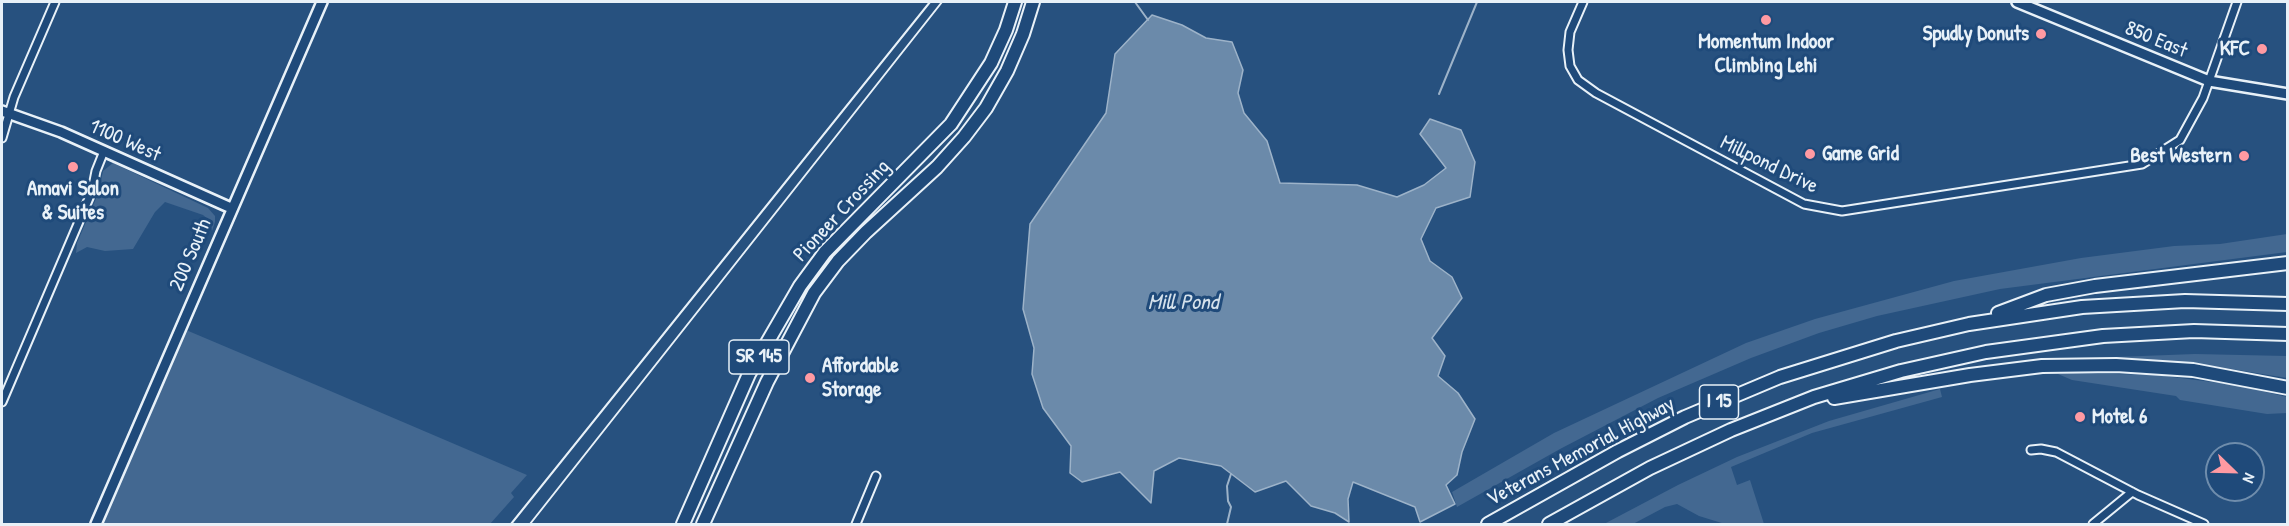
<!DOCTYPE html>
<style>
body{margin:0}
#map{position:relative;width:2289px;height:526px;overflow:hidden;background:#27517f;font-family:"Patrick Hand",sans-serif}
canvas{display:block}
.frame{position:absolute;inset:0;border:3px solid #e8f1f8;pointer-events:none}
.north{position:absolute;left:2205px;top:442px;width:60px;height:60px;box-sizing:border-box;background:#1f4a7a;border:2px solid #6f8dac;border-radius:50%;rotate:113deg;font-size:16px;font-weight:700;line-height:24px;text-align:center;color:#e8f1f8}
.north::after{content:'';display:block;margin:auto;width:21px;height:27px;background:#ff9aa2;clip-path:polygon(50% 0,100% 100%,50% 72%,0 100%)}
</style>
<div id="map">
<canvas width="2289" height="526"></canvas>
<div class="frame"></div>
<div class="north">N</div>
</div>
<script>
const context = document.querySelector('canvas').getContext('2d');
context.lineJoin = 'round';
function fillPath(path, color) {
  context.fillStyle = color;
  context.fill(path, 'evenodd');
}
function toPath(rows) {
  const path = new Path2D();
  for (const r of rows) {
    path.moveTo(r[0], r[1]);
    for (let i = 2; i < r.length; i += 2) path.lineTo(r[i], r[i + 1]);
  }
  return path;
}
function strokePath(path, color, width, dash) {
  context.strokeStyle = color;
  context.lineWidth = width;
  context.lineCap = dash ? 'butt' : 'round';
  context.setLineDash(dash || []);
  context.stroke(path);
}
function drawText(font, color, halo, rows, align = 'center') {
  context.font = font + ' "Patrick Hand",sans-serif';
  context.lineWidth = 6;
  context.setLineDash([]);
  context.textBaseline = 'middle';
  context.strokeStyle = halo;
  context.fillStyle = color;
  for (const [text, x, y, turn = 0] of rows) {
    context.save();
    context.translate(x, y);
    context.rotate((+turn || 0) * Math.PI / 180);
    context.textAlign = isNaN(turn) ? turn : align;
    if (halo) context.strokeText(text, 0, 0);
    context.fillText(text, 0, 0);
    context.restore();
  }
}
fillPath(toPath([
 [113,163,208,208,215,216,215,222,212,231,210,221,203,215,165,202,155,212,133,249,105,251,87,247,76,253,77,243,98,194,103,171],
 [2287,234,2287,252,2000,289,1877,316,1819,333,1751,358,1658,398,1560,449,1457,507,1452,492,1554,433,1746,343,1815,319,1954,281,2081,258,2174,246,2220,244],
 [186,330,328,390,527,475,511,493,514,497,490,524,101,524],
 [2195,354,2287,356,2287,378,2213,366,2115,359,2115,357],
 [2072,373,2156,375,2236,385,2287,397,2287,413,2267,414,2180,400,2176,396,2072,380,2058,374],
 [1940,389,1942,397,1812,433,1731,467,1737,485,1750,480,1764,524,1725,524,1699,516,1677,504,1665,507,1633,524,1604,524,1678,485,1737,457,1829,421]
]), '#436891');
const water = toPath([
 [1152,15,1182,25,1206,38,1232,42,1243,70,1238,93,1244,113,1267,141,1280,183,1357,185,1397,197,1424,185,1446,168,1420,134,1430,119,1461,130,1475,162,1470,197,1436,208,1421,239,1430,261,1452,277,1462,298,1432,338,1445,356,1438,376,1458,393,1475,419,1462,452,1457,475,1446,485,1455,504,1420,522,1415,507,1353,482,1348,499,1349,522,1335,513,1311,506,1286,481,1255,492,1221,466,1179,458,1154,471,1151,503,1120,472,1082,482,1070,473,1071,446,1043,408,1032,374,1034,348,1023,309,1030,224,1106,113,1115,54,1152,15]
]);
fillPath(water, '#6b8aaa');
strokePath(water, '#9db3c9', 1.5);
strokePath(toPath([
 [1135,2,1148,20],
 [1439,94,1477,2],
 [1227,524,1231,507,1228,501,1227,486,1231,474]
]), '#9db3c9', 2);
const street = toPath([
 [1583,2,1570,32,1568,50,1570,66,1578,80,1596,93,1804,204,1842,211,2142,164,2180,140,2203,98,2237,2],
 [2,138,14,97,55,2],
 [2,402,92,191,96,171,104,151],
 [2031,450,2041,449,2056,452,2138,495,2204,524],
 [856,524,876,476],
 [2093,524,2132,492]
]);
const secondary = toPath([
 [2017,2,2209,81,2288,94],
 [2,111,61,132,231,208],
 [96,524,322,2]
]);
const highway = toPath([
 [1998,313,2046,295,2095,286,2288,263],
 [1834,398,1970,375,2042,366,2116,365,2193,370,2288,388],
 [683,524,749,374,800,286,825,252,951,124,991,63,1006,30,1015,2],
 [703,524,767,382,814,293,838,261,866,232,937,167,964,137,986,108,1007,71,1023,34,1033,2],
 [1488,524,1618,451,1685,417,1780,377,1896,341,1969,324,2082,307,2185,301,2288,304],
 [1549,524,1650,468,1731,430,1814,397,1901,371,1986,352,2103,336,2194,331,2288,334]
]);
strokePath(street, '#e8f1f8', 11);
strokePath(secondary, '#e8f1f8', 14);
strokePath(highway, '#e8f1f8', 16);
strokePath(street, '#1f4a7a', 7);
strokePath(secondary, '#1f4a7a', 9);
strokePath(highway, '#1f4a7a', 12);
strokePath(toPath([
 [511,524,930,2],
 [530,524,942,2]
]), '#e8f1f8', 2);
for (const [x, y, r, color] of [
 [1766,20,6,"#ff9aa2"],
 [2041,34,6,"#ff9aa2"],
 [2262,49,6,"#ff9aa2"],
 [1810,154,6,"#ff9aa2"],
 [2244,156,6,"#ff9aa2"],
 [73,167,6,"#ff9aa2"],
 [810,378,6,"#ff9aa2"],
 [2080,417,6,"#ff9aa2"]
]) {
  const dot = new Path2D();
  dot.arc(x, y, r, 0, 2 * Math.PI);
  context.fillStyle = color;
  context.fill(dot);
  strokePath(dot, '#1f4a7a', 2);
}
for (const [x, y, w] of [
 [759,357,60],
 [1719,402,39]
]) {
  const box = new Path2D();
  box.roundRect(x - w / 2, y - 17, w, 34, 4.5);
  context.fillStyle = '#1f4a7a';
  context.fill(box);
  strokePath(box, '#e8f1f8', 1.5);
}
drawText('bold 20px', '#e8f1f8', null, [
 ["SR 145",759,357],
 ["I 15",1719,402]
]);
drawText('bold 21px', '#e8f1f8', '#1f4a7a', [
 ["Spudly Donuts",2029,34],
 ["Momentum Indoor",1766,42,"center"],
 ["Climbing Lehi",1766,66,"center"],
 ["KFC",2250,49],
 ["Game Grid",1822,154,"left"],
 ["Best Western",2232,156],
 ["Amavi Salon",73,189,"center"],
 ["& Suites",73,213,"center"],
 ["Affordable",822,366,"left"],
 ["Storage",822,390,"left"],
 ["Motel 6",2092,417,"left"]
], 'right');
drawText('21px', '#e8f1f8', '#1f4a7a', [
 ["850 East",2156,40,22],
 ["1100 West",125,141,24],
 ["Millpond Drive",1769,165,26],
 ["Pioneer Crossing",842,211,-47],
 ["200 South",191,255,-67],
 ["Veterans Memorial Highway",1581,452,-28]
]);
drawText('italic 22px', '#d5e2ec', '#1f4a7a', [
 ["Mill Pond",1183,303]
]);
</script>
